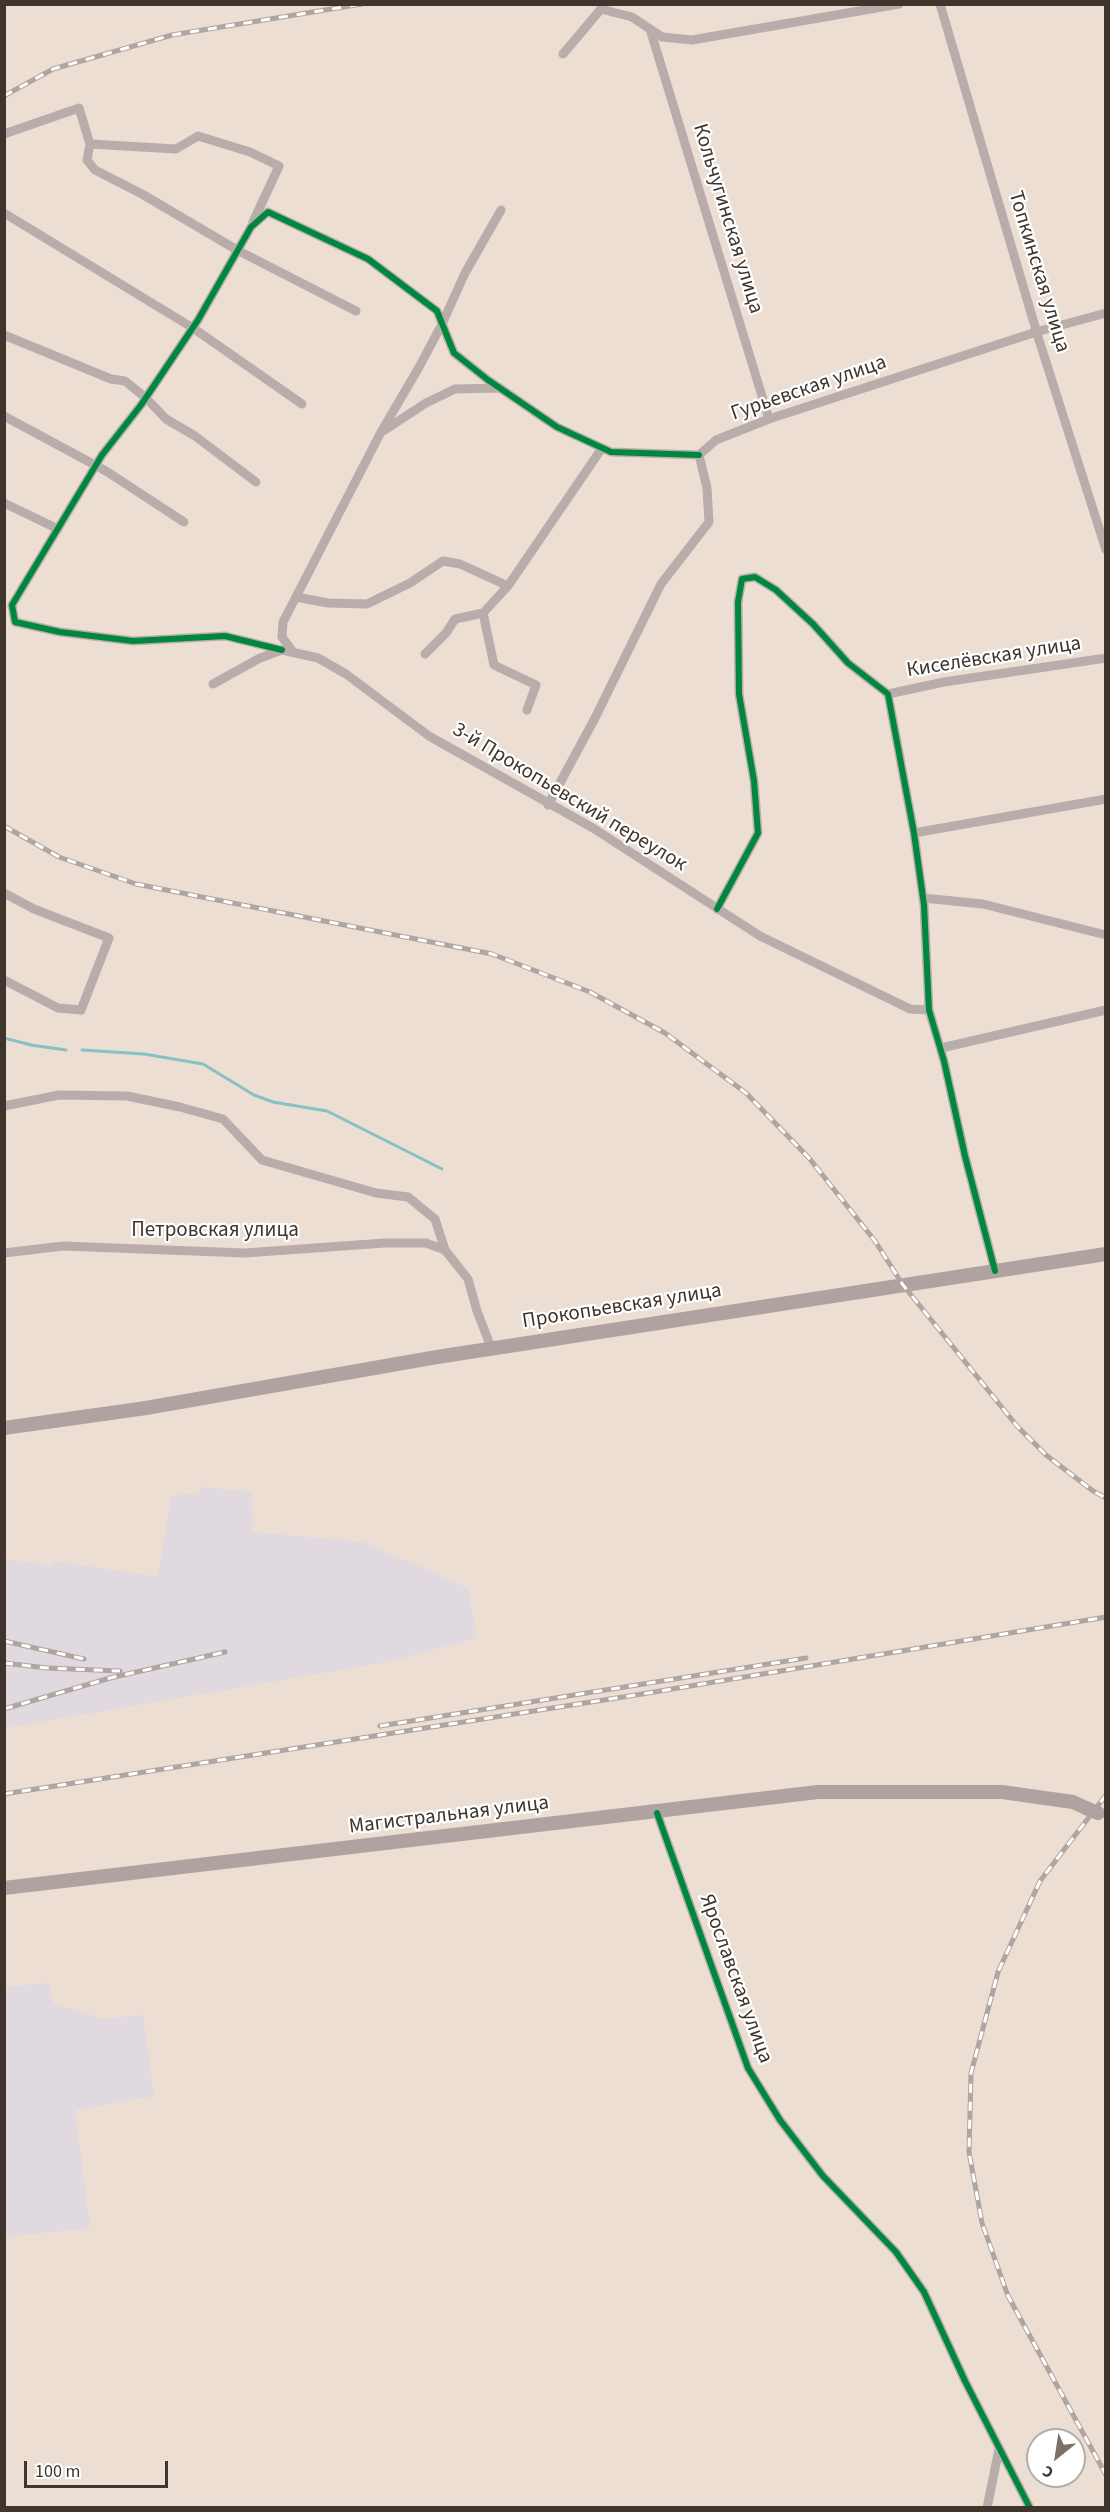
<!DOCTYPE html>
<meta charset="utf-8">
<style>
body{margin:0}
#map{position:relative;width:1110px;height:2512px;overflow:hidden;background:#ecded2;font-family:"Source Sans 3",sans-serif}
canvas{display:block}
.frame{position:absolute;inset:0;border:6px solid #3f352d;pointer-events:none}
.north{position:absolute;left:1026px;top:2428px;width:60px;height:60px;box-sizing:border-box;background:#fff;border:2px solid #b2aeab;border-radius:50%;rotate:210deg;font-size:16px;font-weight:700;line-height:24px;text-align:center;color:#3f352d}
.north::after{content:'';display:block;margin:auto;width:21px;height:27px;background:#7c7067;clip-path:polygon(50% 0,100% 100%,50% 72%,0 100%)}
.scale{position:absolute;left:24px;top:2461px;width:144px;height:27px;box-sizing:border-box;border:3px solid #3f352d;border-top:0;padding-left:8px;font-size:18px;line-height:21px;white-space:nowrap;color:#3f352d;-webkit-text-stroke:4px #fff;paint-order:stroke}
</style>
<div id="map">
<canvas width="1110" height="2512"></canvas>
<div class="frame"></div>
<div class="north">С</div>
<div class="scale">100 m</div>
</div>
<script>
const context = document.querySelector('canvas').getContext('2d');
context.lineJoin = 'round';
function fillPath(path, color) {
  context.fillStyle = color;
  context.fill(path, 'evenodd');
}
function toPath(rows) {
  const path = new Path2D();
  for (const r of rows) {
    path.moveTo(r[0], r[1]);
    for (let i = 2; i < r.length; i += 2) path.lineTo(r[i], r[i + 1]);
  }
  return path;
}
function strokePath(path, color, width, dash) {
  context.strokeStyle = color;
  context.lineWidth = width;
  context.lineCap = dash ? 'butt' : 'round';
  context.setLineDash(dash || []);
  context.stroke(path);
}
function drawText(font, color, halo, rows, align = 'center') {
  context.font = font + ' "Source Sans 3",sans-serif';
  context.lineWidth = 4.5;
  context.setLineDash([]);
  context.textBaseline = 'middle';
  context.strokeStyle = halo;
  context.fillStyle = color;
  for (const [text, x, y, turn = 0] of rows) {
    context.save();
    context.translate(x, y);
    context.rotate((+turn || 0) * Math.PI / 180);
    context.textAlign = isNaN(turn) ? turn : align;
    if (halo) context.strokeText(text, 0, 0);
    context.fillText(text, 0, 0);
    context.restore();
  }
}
fillPath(toPath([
 [201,1487,251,1492,253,1532,363,1542,468,1588,477,1638,386,1662,5,1728,5,1559,53,1566,55,1561,158,1577,171,1496,198,1493],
 [48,1983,54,2004,103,2019,143,2015,154,2096,75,2110,90,2228,5,2237,5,1987]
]), '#e0d9e0');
strokePath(toPath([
 [4,1038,31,1045,66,1050],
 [82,1050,144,1054,203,1064,254,1095,273,1102,327,1111,442,1169]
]), '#87c0c5', 3);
strokePath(toPath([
 [940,4,1039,340,1106,550],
 [650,29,769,419],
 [563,54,601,9,632,17,662,37,692,40,899,4],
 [4,134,79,108,90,144,176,149,198,136,250,152,279,166,253,222],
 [90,144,87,160,95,170,142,194,237,250,356,311],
 [4,213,193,328,302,404],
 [4,335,111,379,125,381,146,398,166,419,195,436,256,482],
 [4,416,106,471,184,522],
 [383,431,426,403,455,389,499,388],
 [699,455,716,440,769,419,1036,332,1106,313],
 [4,503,58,529],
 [296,597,328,603,367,604,410,583,443,561,460,564,508,586,602,448],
 [483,613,494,665,536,685,527,710],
 [282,650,225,636,133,641,60,632,15,622,12,605,102,455,141,405,198,320,251,227,268,212,368,259,437,311,454,353,488,380,557,427,611,452,699,455],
 [293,652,282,637,283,622,381,432,418,369,442,324,465,273,501,210],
 [425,654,446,633,455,619,483,613,508,586],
 [213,684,260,658,282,650,318,658,346,674,429,736,593,828,760,936,910,1009,929,1010],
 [888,694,944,682,1106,658],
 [548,805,594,720,661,584,709,522,707,488,699,455],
 [914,833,1106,799],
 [4,893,34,909,109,938,81,1010,58,1008,4,980],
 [923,898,983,904,1106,935],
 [717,909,758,833,754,781,739,694,738,602,742,579,755,577,776,590,813,624,848,663,888,694,914,833,924,905,929,1010,944,1061,965,1156,995,1271],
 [941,1048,1106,1010],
 [4,1106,59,1095,127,1096,180,1107,223,1119,262,1160,376,1193,408,1197,435,1219,445,1250],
 [4,1253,63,1246,245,1253,385,1243,426,1243,445,1250,468,1279,477,1311,489,1342],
 [657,1813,748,2068,780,2120,823,2176,896,2252,924,2292,965,2381,1030,2508],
 [987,2508,999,2449]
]), '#b8adab', 9);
strokePath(toPath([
 [4,1428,146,1408,437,1357,1106,1254],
 [4,1888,818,1792,1002,1792,1073,1802,1086,1808]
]), '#b0a2a1', 14);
const rail = toPath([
 [4,96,53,69,172,35,362,4],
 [4,826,59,857,136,884,492,954,590,992,665,1033,746,1093,809,1158,875,1241,903,1285,1017,1426,1046,1455,1093,1491,1106,1498],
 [4,1641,84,1659],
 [4,1663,47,1668,120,1671],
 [4,1709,110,1678,225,1652],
 [380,1726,806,1658],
 [4,1794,642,1694,1106,1617],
 [1106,1795,1040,1881,998,1972,971,2073,969,2152,982,2223,1008,2296,1106,2475]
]);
strokePath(rail, '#b0a5a0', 5);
strokePath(rail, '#fff', 3, [9]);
strokePath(toPath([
 [1086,1808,1098,1813]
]), '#b0a2a1', 14);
strokePath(toPath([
 [282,650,225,636,133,641,60,632,15,622,12,605,102,455,141,405,198,320,251,227,268,212,368,259,437,311,454,353,488,380,557,427,611,452,699,455],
 [717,909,758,833,754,781,739,694,738,602,742,579,755,577,776,590,813,624,848,663,888,694,914,833,924,905,929,1010,944,1061,965,1156,995,1271],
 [657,1813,748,2068,780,2120,823,2176,896,2252,924,2292,965,2381,1030,2508]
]), '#00873e', 6);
drawText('21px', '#3f352d', '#fff', [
 ["Кольчугинская улица",727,219,73],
 ["Топкинская улица",1038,272,73],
 ["Гурьевская улица",809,389,-19],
 ["Киселёвская улица",994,658,-9],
 ["3-й Прокопьевский переулок",569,798,31],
 ["Петровская улица",215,1231],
 ["Прокопьевская улица",622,1307,-9],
 ["Магистральная улица",449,1816,-7],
 ["Ярославская улица",735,1979,70]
]);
</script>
